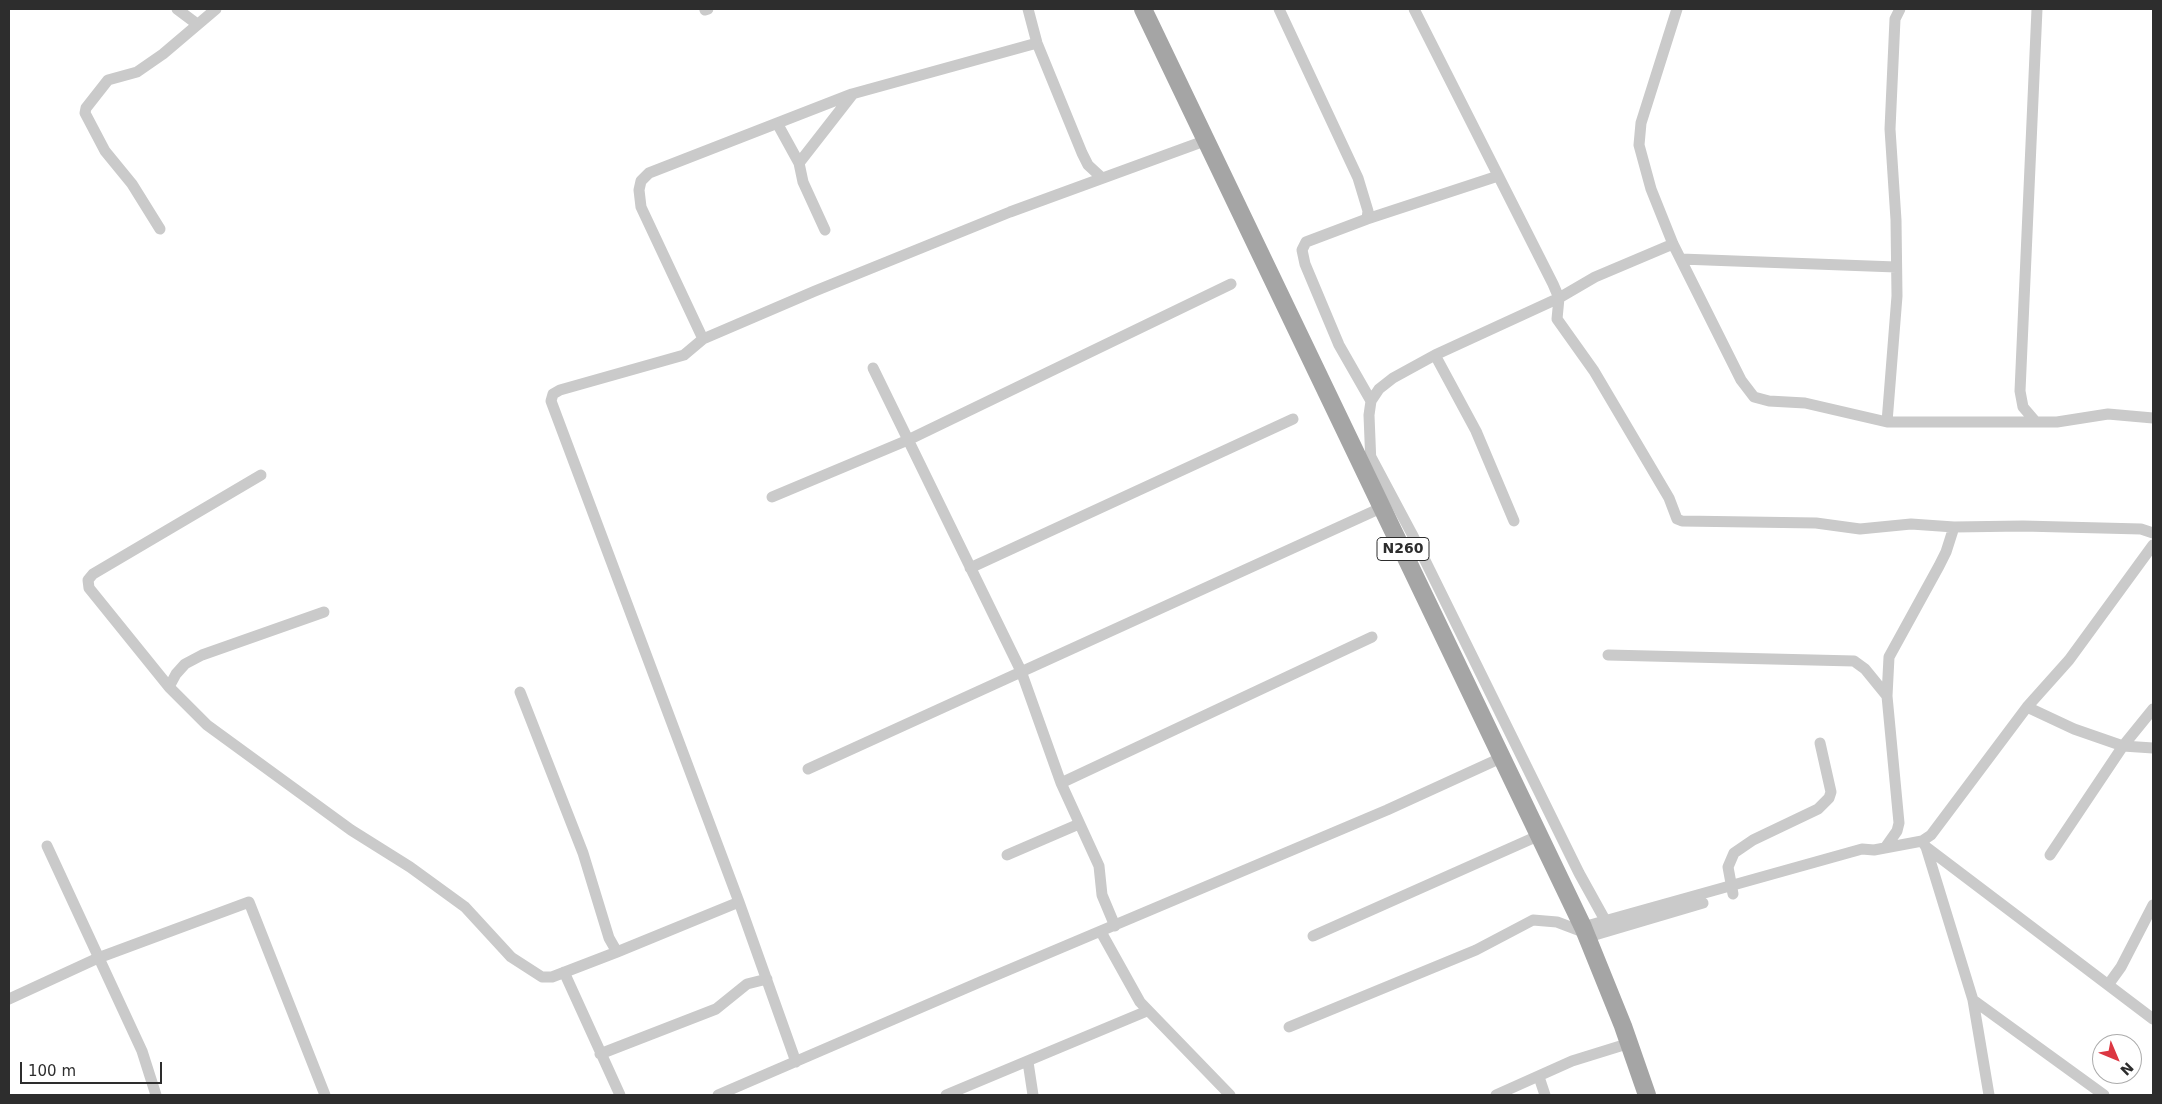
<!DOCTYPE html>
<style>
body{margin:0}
#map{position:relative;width:2162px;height:1104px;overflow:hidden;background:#fff;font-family:"DejaVu Sans",sans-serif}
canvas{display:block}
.frame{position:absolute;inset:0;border:10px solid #2d2d2d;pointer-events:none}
.north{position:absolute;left:2092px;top:1034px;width:50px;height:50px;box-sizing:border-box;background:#fff;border:1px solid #ababab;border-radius:50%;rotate:135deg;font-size:14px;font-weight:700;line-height:20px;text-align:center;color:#2d2d2d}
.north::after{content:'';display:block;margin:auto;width:18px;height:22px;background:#dc3742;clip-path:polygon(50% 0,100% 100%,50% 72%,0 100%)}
.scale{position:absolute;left:20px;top:1062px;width:142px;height:22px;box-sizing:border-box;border:2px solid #2d2d2d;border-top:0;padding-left:6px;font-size:15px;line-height:18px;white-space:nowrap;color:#2d2d2d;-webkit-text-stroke:4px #fff;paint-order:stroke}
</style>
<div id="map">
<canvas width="2162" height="1104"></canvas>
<div class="frame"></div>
<div class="north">N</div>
<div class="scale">100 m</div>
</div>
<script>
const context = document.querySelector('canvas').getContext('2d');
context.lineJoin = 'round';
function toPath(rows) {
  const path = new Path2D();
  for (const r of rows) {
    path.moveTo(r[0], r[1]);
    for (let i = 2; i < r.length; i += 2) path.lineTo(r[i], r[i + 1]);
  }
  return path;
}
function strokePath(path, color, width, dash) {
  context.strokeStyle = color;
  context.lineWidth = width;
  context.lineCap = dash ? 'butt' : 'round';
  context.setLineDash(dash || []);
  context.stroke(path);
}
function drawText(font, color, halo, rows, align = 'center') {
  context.font = font + ' "DejaVu Sans",sans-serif';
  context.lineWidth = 5;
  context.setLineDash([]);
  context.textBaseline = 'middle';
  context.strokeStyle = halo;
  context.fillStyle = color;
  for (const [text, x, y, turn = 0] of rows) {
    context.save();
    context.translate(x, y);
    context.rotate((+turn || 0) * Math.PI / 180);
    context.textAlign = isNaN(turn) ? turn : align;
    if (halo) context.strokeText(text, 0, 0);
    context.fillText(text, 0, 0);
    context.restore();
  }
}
strokePath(toPath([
 [177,9,197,24],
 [1028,9,1037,43,1082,153,1088,165,1101,177],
 [1279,9,1358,178,1368,211,1367,219,1306,242,1302,250,1305,264,1339,345,1371,401],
 [1414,9,1553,284,1559,298,1557,319,1594,371,1669,498,1677,519,1682,521,1816,523,1860,529,1911,524,1954,527,2023,526,2141,529,2153,533],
 [1677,9,1641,123,1639,145,1651,189,1673,244,1741,380,1754,397,1769,401,1805,403,1887,422,2057,422,2108,414,2153,418],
 [705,10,708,9],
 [777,123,799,163,803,182,825,230],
 [799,163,852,95],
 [1367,219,1498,176],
 [160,229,132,184,105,151,85,113,86,108,108,80,137,72,163,54,216,9],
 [1681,259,1896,267],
 [703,339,641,207,639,190,641,181,649,173,852,94,1037,43],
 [1435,355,1476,431,1514,521],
 [873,368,1021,671,1061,783,1099,866,1102,895,1115,926],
 [2035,421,2023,407,2020,391,2037,9],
 [1887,422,1897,296,1896,220,1890,129,1895,19,1900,9],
 [1371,457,1412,534,1579,873,1610,929],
 [1371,465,1369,415,1371,401,1379,389,1393,378,1435,355,1559,298,1595,277,1673,244],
 [261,475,93,574,88,580,89,588,169,687,207,725,351,830,410,867,465,907,511,957,542,977,552,977,617,952,739,902],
 [772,497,908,440,1231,284],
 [970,568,1293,419],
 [1608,655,1854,661,1865,669,1887,696],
 [169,687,176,674,185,664,202,655,324,612],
 [520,692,583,853,609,938,617,952],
 [2027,707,2074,729,2123,746,2153,748],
 [808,769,1383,507],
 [1061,783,1372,637],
 [1922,841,1926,847,2153,1019],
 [47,846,142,1051,156,1095],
 [1926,847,1973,1000,1989,1095],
 [1885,848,1897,831,1899,823,1887,696,1889,657,1939,566,1946,552,1954,527],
 [1007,855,1079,824],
 [2050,855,2123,746,2153,709],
 [1733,894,1728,867,1734,853,1753,840,1818,809,1829,798,1831,792,1820,743],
 [1583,927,1862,849,1874,850,1922,841,1931,835,2027,707,2069,660,2153,545],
 [1101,932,1140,1002,1230,1095],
 [1313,936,1540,835],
 [1588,937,1703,903],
 [564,972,620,1095],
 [2108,985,2121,967,2153,905],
 [9,999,98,958,249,902,325,1095],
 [1973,1000,2104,1095],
 [1289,1027,1476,950,1533,920,1557,922,1586,933],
 [600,1054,716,1009,747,984,767,979],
 [796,1062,739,902,551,401,553,394,560,390,684,355,703,339,815,291,1010,212,1207,140],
 [1028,1062,1033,1095],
 [1539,1077,1545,1095],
 [718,1095,980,982,1387,810,1503,757],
 [946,1095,1147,1011],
 [1496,1095,1572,1061,1630,1043]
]), '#cacaca', 11);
strokePath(toPath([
 [1143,9,1583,927,1623,1026,1647,1095]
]), '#a5a5a5', 18);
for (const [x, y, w] of [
 [1403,549,52]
]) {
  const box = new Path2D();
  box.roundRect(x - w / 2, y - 11.5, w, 23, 4);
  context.fillStyle = '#fff';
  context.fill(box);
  strokePath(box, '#2d2d2d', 1);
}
drawText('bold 14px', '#2d2d2d', null, [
 ["N260",1403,549]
]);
</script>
